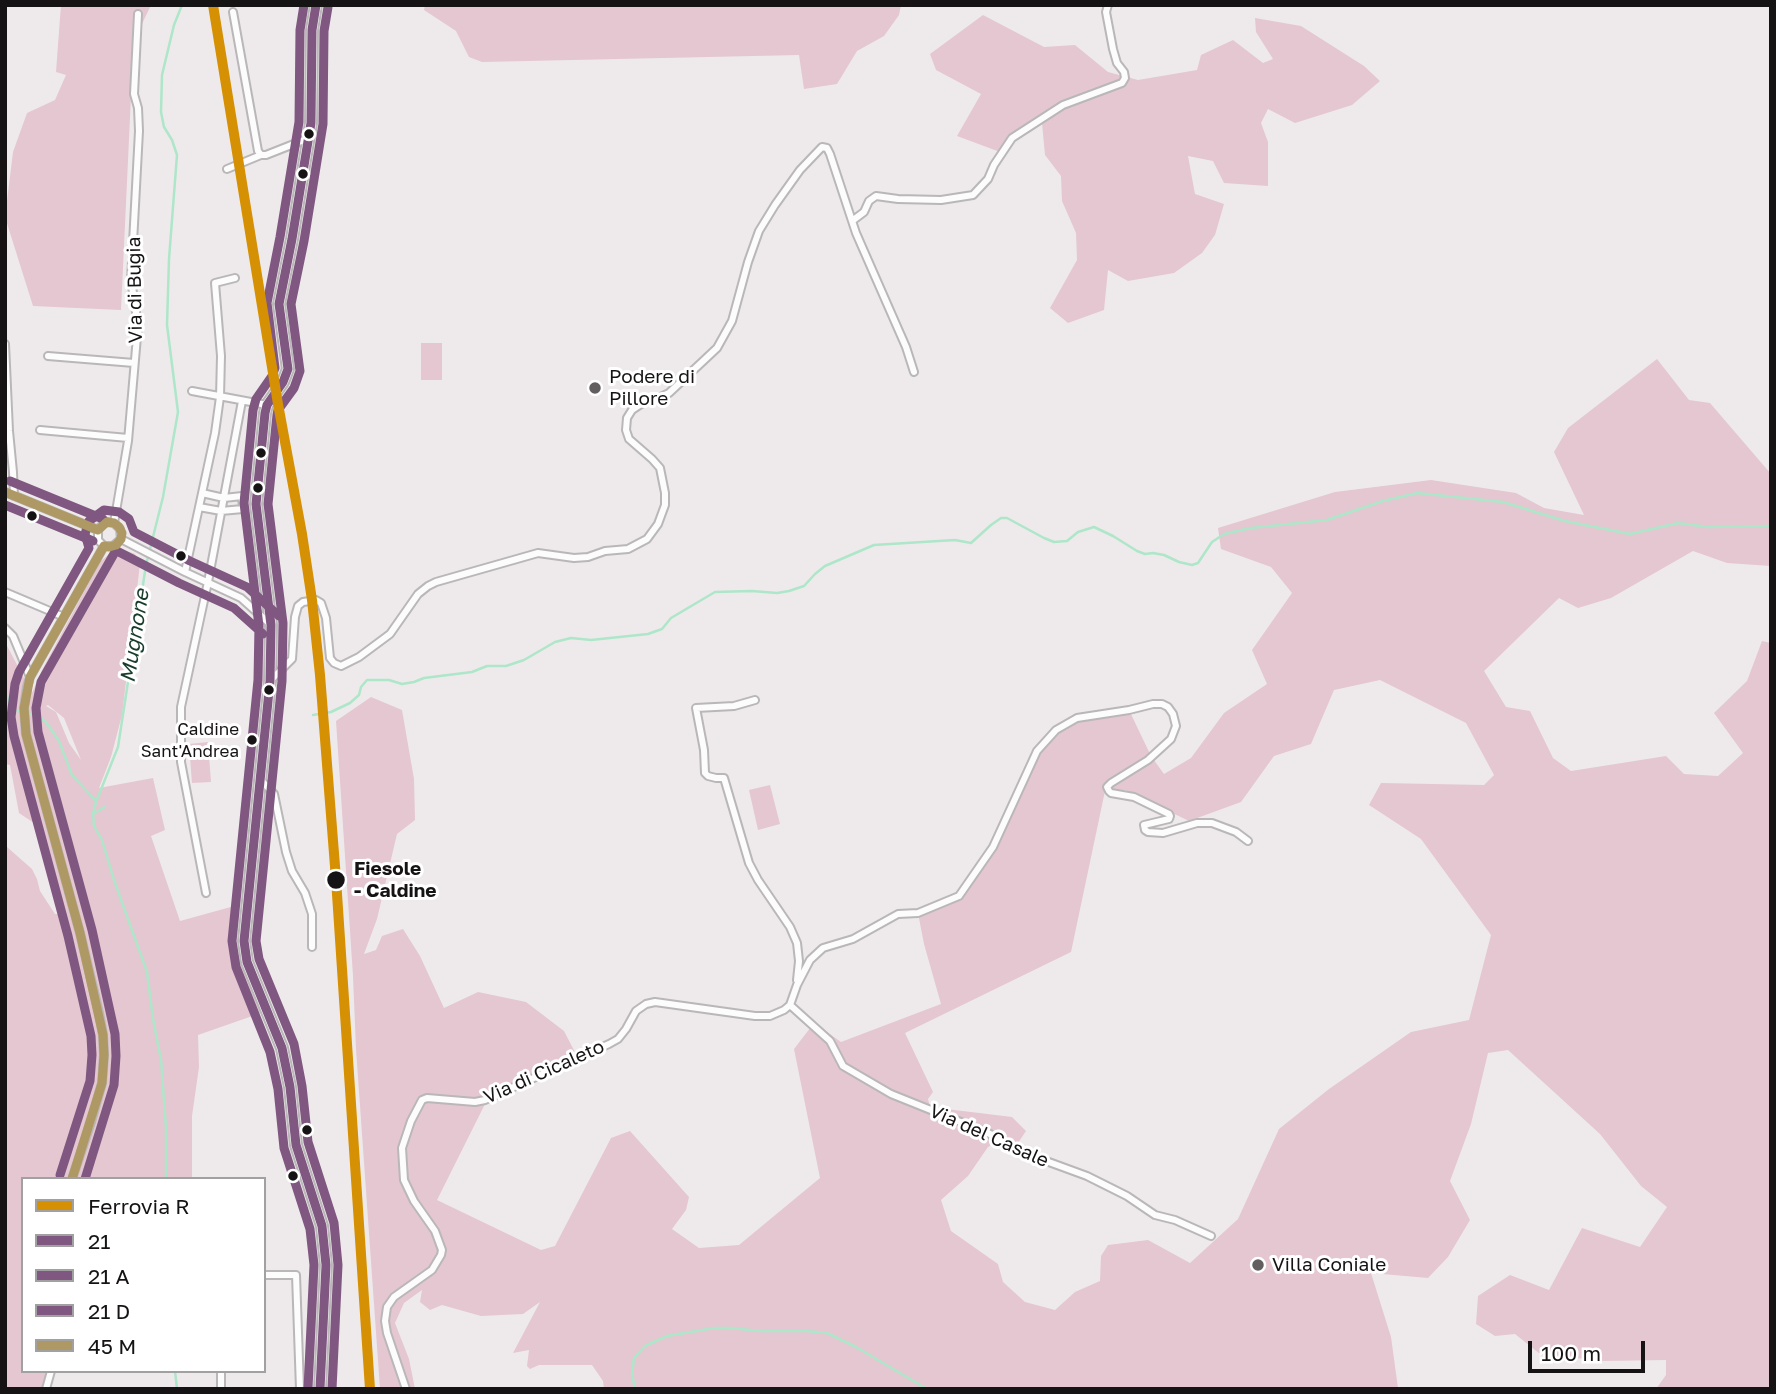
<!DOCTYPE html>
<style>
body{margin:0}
#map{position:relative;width:1776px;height:1394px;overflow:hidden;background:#eeeaeb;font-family:"Golos Text",sans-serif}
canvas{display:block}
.frame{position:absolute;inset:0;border:7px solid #161314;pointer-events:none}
.legend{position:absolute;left:21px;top:1177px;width:245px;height:196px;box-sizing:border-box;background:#fff;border:2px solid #a2a1a1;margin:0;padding:9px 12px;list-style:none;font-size:21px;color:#161314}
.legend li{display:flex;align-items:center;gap:14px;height:35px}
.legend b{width:35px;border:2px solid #a2a1a1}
.scale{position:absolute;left:1528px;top:1341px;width:117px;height:32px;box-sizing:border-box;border:4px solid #161314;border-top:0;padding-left:9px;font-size:21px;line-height:24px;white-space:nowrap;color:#161314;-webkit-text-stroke:5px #fff;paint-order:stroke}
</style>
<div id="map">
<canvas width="1776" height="1394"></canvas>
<div class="frame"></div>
<ul class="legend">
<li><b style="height:9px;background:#d59003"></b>Ferrovia R</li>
<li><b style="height:9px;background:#805781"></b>21</li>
<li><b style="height:9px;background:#805781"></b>21 A</li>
<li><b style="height:9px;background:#805781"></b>21 D</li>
<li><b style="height:9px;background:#ae9964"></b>45 M</li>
</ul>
<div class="scale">100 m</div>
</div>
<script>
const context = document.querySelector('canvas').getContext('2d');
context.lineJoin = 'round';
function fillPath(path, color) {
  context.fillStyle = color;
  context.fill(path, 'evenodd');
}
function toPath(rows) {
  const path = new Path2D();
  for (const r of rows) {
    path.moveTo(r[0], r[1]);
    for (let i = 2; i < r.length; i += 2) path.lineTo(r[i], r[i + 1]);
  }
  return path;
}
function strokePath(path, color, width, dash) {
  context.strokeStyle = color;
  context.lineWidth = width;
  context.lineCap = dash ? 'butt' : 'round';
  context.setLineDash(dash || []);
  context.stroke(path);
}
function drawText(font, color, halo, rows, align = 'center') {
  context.font = font + ' "Golos Text",sans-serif';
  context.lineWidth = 6;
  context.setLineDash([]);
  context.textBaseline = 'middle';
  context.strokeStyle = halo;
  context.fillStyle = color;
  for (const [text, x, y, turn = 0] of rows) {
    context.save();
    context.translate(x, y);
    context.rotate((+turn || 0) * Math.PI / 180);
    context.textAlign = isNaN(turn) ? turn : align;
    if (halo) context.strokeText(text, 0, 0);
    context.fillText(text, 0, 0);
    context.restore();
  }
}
fillPath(toPath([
 [61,5,151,5,141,26,138,95,131,96,121,310,33,306,5,217,13,152,27,113,55,100,66,75,56,72],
 [425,5,901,5,899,15,884,36,857,51,837,84,804,89,799,55,482,62,469,57,456,31,424,10],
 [983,15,1044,47,1075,45,1108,72,1138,80,1197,70,1201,55,1233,40,1263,63,1273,59,1256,32,1255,18,1301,26,1364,66,1380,81,1352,105,1295,123,1268,109,1261,123,1268,142,1268,186,1224,183,1213,161,1188,156,1195,194,1224,204,1215,235,1202,253,1174,273,1128,281,1108,270,1104,310,1068,323,1050,308,1077,260,1076,233,1062,201,1061,176,1045,155,1042,123,1038,116,1014,134,1000,152,957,136,981,94,936,70,930,54],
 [421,343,442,343,442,380,421,380],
 [1657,359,1689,400,1710,403,1771,474,1771,566,1727,563,1693,551,1611,598,1578,608,1559,598,1484,671,1506,707,1530,711,1553,758,1571,771,1666,756,1684,774,1718,776,1743,753,1714,713,1747,681,1762,641,1771,643,1771,1389,1656,1389,1666,1375,1666,1360,1603,1361,1540,1354,1515,1334,1495,1336,1476,1324,1478,1296,1510,1275,1549,1290,1582,1228,1640,1247,1667,1207,1641,1186,1600,1134,1508,1050,1488,1053,1471,1124,1450,1181,1470,1220,1448,1257,1428,1278,1371,1273,1391,1337,1398,1388,1406,1389,604,1389,603,1381,592,1365,539,1365,530,1369,527,1366,529,1350,513,1353,540,1302,523,1314,481,1316,442,1305,430,1310,420,1302,422,1290,404,1303,395,1323,409,1359,415,1389,380,1389,356,1049,353,976,336,721,371,697,402,710,414,779,415,820,397,834,377,919,364,954,376,950,382,936,403,929,420,956,444,1008,478,992,526,1002,564,1031,578,1058,488,1098,437,1200,541,1250,555,1246,611,1138,630,1131,689,1197,686,1210,672,1229,699,1248,739,1245,820,1178,794,1049,814,1023,841,1042,941,1004,924,944,918,913,959,896,993,847,1037,751,1077,718,1129,710,1151,756,1164,774,1191,758,1224,713,1267,684,1252,650,1292,593,1271,567,1221,549,1218,528,1335,492,1431,480,1516,493,1544,508,1584,515,1554,452,1568,428],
 [1380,680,1466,723,1494,775,1484,785,1381,783,1369,805,1421,839,1491,935,1469,1020,1411,1032,1329,1089,1279,1129,1238,1219,1190,1263,1148,1240,1108,1245,1101,1256,1100,1281,1075,1292,1055,1310,1025,1302,1003,1282,998,1264,951,1231,941,1200,968,1176,988,1147,996,1142,1016,1146,1026,1131,1012,1117,930,1107,928,1099,933,1092,905,1033,1071,952,1105,791,1125,790,1189,821,1241,802,1274,756,1311,744,1334,690],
 [122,549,135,554,140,564,122,715,111,757,99,788,153,778,165,830,151,836,180,921,238,905,235,948,261,1013,198,1035,199,1067,192,1116,192,1179,23,1179,23,1371,53,1371,48,1389,5,1389,5,849,7,847,32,869,37,879,40,891,55,914,60,914,46,870,40,827,19,813,10,765,5,764,5,642,32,693,42,670,100,562,109,554],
 [48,705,64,718,81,760,69,743,56,712,46,706],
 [208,742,211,782,192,783,189,744],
 [770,785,780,824,758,830,749,790]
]), '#e4c7d1');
strokePath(toPath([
 [5,688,10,706,14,710,35,715,45,721,48,725,59,741,72,775,96,801],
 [313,715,331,712,350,703,359,695,361,687,367,680,389,680,402,684,414,682,424,678,472,672,487,666,506,666,524,660,555,642,571,638,591,640,648,634,662,629,671,618,715,592,752,591,777,593,789,591,804,586,815,574,825,566,874,545,955,540,971,543,991,525,1001,518,1007,518,1044,538,1054,542,1067,541,1078,532,1094,527,1113,536,1137,551,1145,554,1153,553,1164,555,1179,562,1192,565,1198,563,1212,542,1224,534,1251,528,1327,520,1383,501,1417,493,1503,502,1565,521,1630,534,1678,523,1708,527,1771,526],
 [93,814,105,807],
 [166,1179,166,1128,161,1060,153,1019,147,972,114,880,102,840,94,826,93,814,96,802,118,747,146,565,163,497,178,412,167,325,169,259,177,155,172,140,164,127,161,112,162,75,174,25,182,5],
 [175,1371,177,1389],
 [635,1389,632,1374,634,1358,645,1346,667,1336,714,1328,731,1328,760,1331,807,1331,827,1333,856,1347,927,1389]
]), '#aee6c9', 2.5);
const street = toPath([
 [233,12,258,151,261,155,266,155,309,138],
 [227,169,261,155],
 [852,221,864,212,869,201,876,196,898,199,941,200,973,195,988,179,994,165,1012,138,1063,105,1122,83,1125,78,1124,72,1117,63,1113,49,1106,12,1108,5],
 [5,344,9,431,13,472,14,496],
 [48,356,134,363],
 [192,391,267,405],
 [40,430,128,438],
 [5,492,98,530],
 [199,507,221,511,243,509,242,496,224,498,202,493],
 [114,523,128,441,138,325,131,280,139,131,138,108,134,94,138,14],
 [114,523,120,529,121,539],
 [121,539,185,572,241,598,270,624],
 [104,546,98,540,98,530,103,524,107,522,114,523],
 [104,546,113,546,121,539],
 [185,572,215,433,220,397,221,356,215,283,235,278],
 [5,592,64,617],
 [5,628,13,636,30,677],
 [271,680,292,659,295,617,298,606,303,602,316,600,321,603,326,618,330,658,334,663,341,666,359,657,390,634,418,594,428,586,436,582,538,553,574,558,588,557,605,551,628,549,647,539,658,524,665,505,665,493,660,468,652,459,629,439,626,430,627,418,632,410,641,404,656,399,669,393,717,348,732,321,748,262,759,231,775,205,800,170,822,147,827,148,830,154,856,233,906,347,914,372],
 [755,700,734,706,696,708,704,750,705,773,708,776,716,778,724,778,749,863,758,880,790,927,797,943,799,961,797,980],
 [261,780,274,794,286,852,292,871,305,893,312,914,312,947],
 [206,893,181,762,181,707,208,582,242,401],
 [790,1005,830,1041,843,1066,891,1094,988,1133,1027,1154,1087,1176,1127,1196,1155,1215,1175,1220,1211,1236],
 [72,1179,91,1122,102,1083,104,1055,103,1035,99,1013,80,933,26,734,24,708,27,687,30,677,104,546],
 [264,1275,296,1275,300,1389],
 [221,1371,221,1389],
 [46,1389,51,1371],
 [406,1389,387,1333,385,1321,387,1307,394,1297,432,1270,441,1255,442,1250,435,1231,414,1201,404,1180,402,1148,411,1121,422,1100,427,1098,475,1102,485,1100,609,1044,618,1039,626,1029,636,1011,646,1004,655,1002,755,1016,770,1016,784,1010,790,1005,797,985,810,960,823,948,853,939,898,914,918,913,959,896,993,847,1037,751,1056,730,1077,718,1129,710,1153,704,1162,704,1168,707,1173,714,1176,726,1171,739,1148,760,1111,783,1107,787,1109,791,1111,793,1134,797,1169,814,1170,816,1169,819,1144,825,1145,830,1148,832,1163,833,1197,823,1212,823,1236,832,1248,841]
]);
const primary = toPath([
 [316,5,312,30,311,123,292,239,279,304,288,369,283,382,267,405,265,413,257,495,256,504,271,625,270,681,244,941,247,962,282,1048,290,1087,296,1145,322,1226,326,1265,320,1389]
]);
strokePath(street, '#bab7b8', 10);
strokePath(primary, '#bab7b8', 14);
strokePath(street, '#fcfcfc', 6);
strokePath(primary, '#fcfcfc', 10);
strokePath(toPath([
 [316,5,312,30,311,123,292,239,279,304,288,369,283,382,267,405,265,413,256,504,271,625,270,681,244,941,247,962,282,1048,290,1087,296,1145,322,1226,326,1265,320,1389]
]), '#805781', 9);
strokePath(toPath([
 [304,5,300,30,299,122,280,237,267,303,275,368,272,376,256,399,253,410,244,503,259,626,258,680,232,941,236,967,270,1052,278,1089,284,1148,310,1229,314,1265,308,1388],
 [5,505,93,541],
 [115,550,179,583,234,608,263,634],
 [85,1179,114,1085,116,1056,115,1034,92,930,38,732,36,708,41,682,115,552]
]), '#805781', 9);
strokePath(toPath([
 [328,7,324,31,323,124,304,241,291,304,300,371,294,388,278,410,277,415,268,504,283,623,282,681,256,941,259,959,294,1044,302,1086,308,1142,334,1223,338,1265,332,1389],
 [10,481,103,519],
 [60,1175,90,1081,92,1055,91,1036,68,936,14,736,11,717,15,684,19,672,89,548,85,534,89,521,104,510,119,512,129,519,134,532,190,561,247,587,279,616]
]), '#805781', 9);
strokePath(toPath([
 [5,492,98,530,107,522,114,523,119,527,122,533,121,539,116,545,109,547,104,546,30,677,24,708,26,734,80,933,103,1035,104,1055,102,1083,72,1179]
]), '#ae9964', 9);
strokePath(toPath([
 [213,5,278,404,302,534,312,600,320,675,336,879,370,1389]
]), '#d59003', 10);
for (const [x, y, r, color] of [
 [309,134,6,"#161314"],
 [303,174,6,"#161314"],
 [595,388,7,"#625e5f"],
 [261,453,6,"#161314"],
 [258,488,6,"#161314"],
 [32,516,6,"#161314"],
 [181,556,6,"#161314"],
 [269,690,6,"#161314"],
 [252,740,6,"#161314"],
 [336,880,10,"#161314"],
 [307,1130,6,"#161314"],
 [293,1176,6,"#161314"],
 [1258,1265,7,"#625e5f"]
]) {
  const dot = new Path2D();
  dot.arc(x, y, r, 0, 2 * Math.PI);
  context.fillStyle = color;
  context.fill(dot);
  strokePath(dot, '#fff', 2.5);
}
drawText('17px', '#161314', '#fff', [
 ["Caldine",239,730],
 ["Sant'Andrea",239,752]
], 'right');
drawText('19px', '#161314', '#fff', [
 ["Via di Bugia",135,290,-91],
 ["Via di Cicaleto",544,1072,-24],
 ["Via del Casale",989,1136,24]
]);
drawText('19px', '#161314', '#fff', [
 ["Podere di",609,377],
 ["Pillore",609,399],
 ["Villa Coniale",1272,1265]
], 'left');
drawText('bold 19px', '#161314', '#fff', [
 ["Fiesole",354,869],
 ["- Caldine",354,891]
], 'left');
drawText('italic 21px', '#183c2b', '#fff', [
 ["Mugnone",135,636,-81]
]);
</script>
